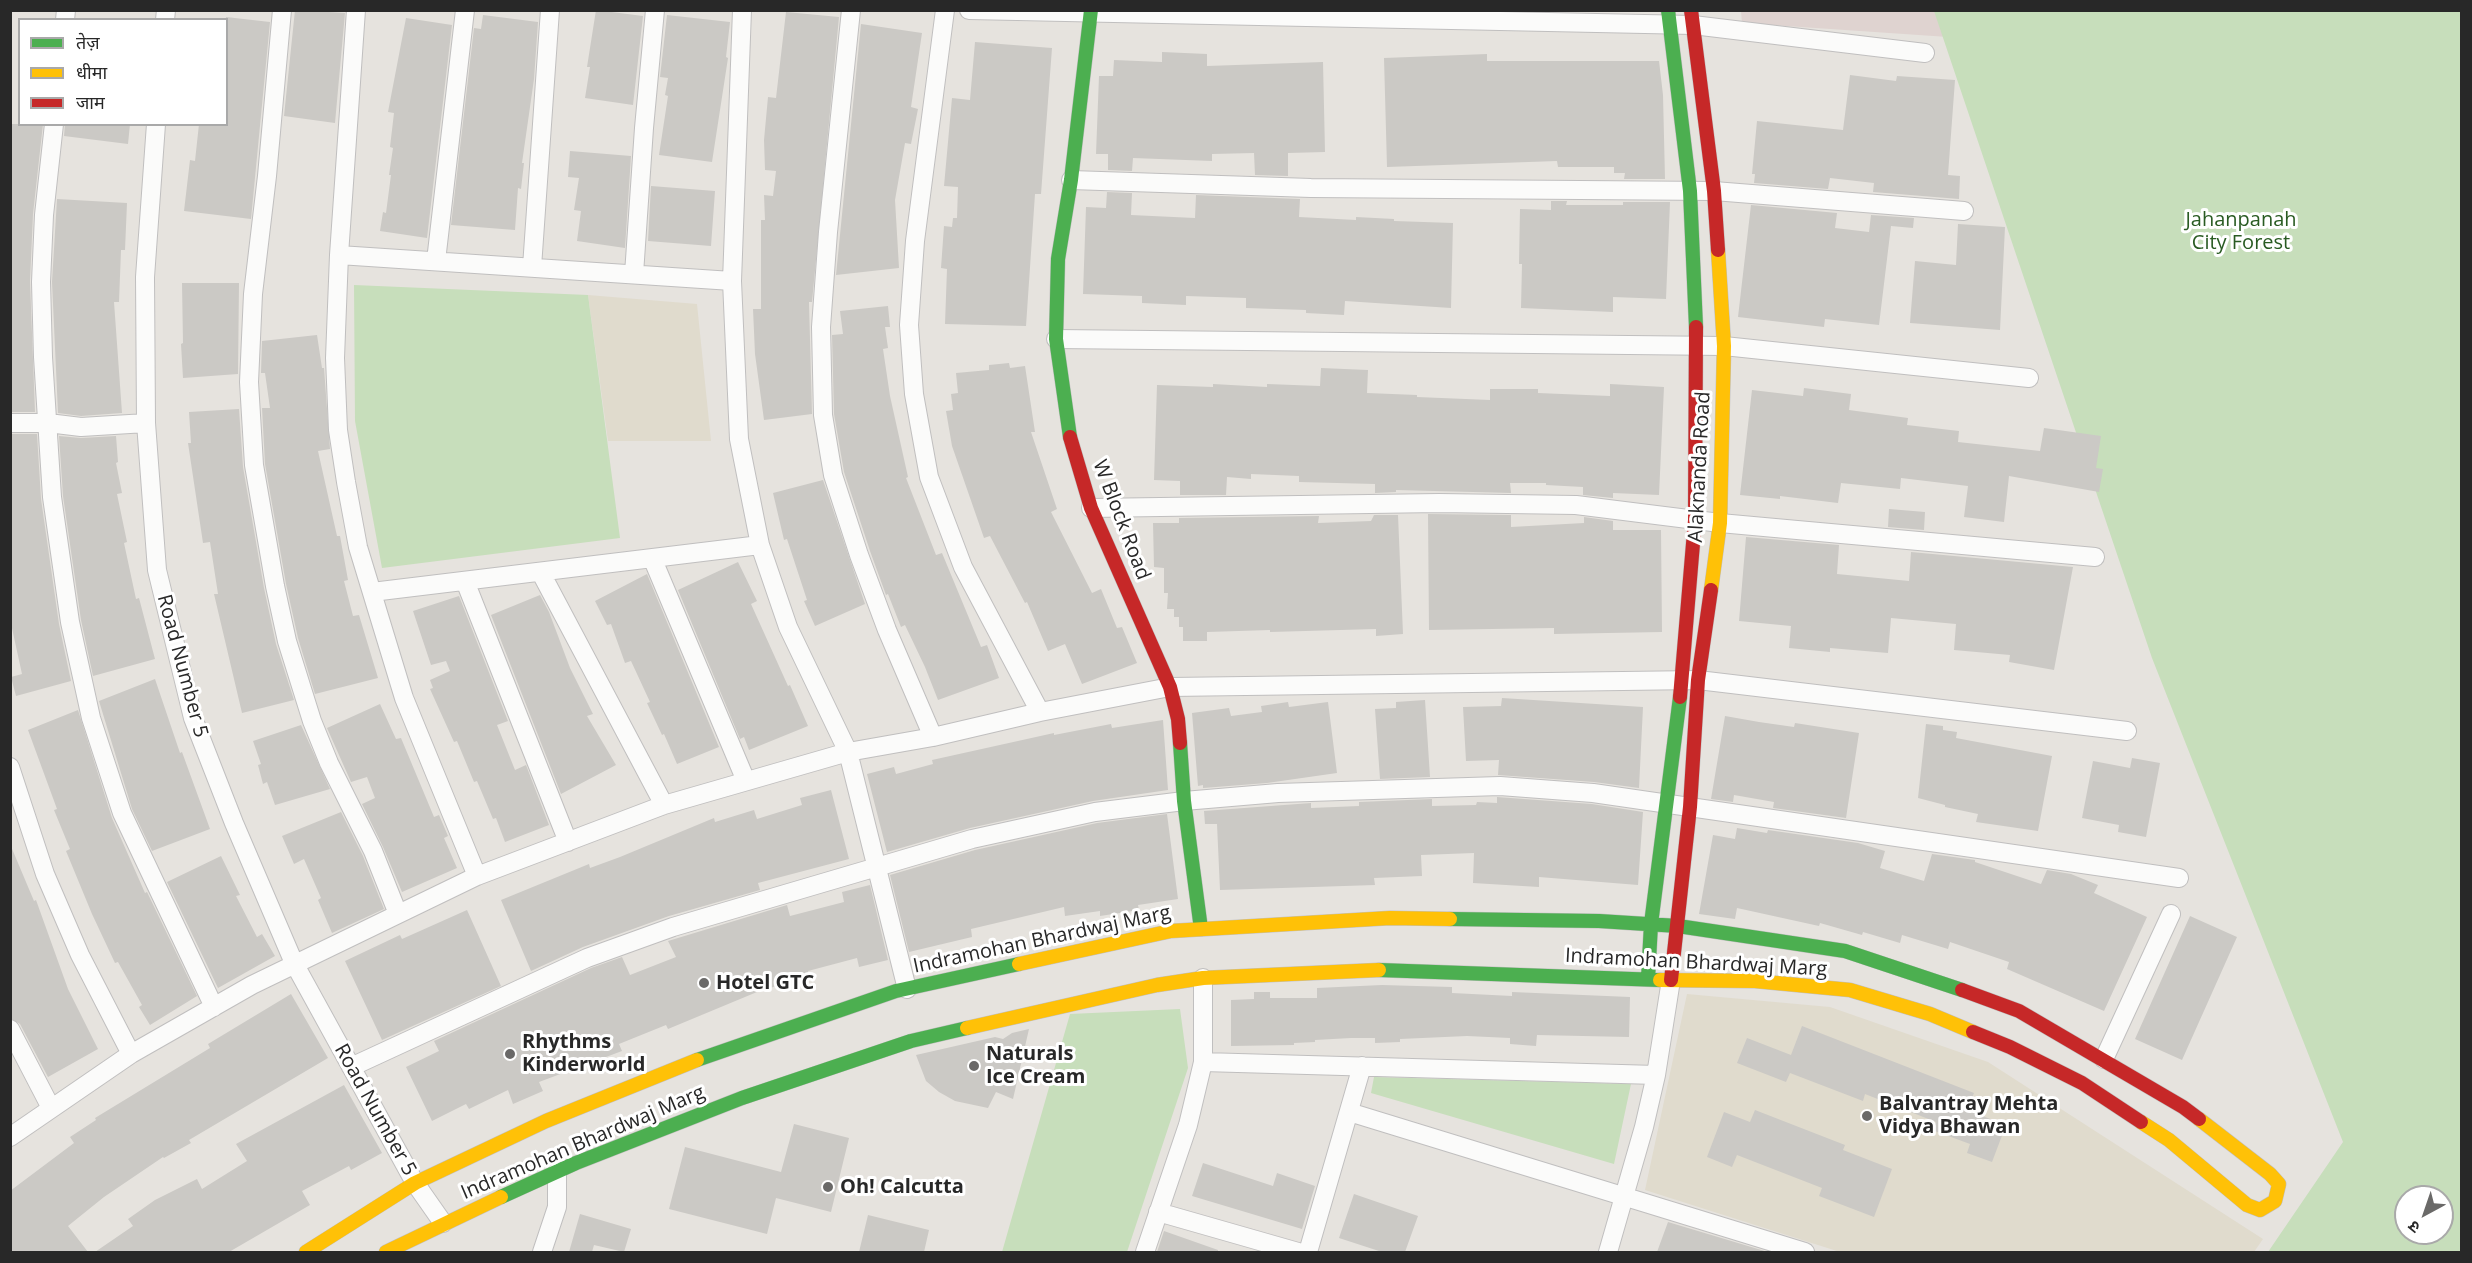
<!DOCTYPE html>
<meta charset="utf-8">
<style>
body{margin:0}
#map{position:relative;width:2472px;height:1263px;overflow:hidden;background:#e6e3de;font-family:"Open Sans","Noto Sans Devanagari",sans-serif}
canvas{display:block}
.frame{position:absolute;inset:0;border:12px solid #282828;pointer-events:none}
.legend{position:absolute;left:18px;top:18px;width:210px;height:108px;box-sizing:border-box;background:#fff;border:2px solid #a9a9a9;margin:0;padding:8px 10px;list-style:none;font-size:18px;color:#282828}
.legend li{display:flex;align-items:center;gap:12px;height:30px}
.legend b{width:30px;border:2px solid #a9a9a9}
.north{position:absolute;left:2394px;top:1185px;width:60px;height:60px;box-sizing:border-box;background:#fff;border:2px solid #a9a9a9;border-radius:50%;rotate:220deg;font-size:16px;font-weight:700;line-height:24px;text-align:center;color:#282828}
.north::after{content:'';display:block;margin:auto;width:21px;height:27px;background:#6a6968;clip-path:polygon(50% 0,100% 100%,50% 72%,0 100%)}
</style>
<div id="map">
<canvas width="2472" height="1263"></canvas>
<div class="frame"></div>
<ul class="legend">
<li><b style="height:8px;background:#4caf50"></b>तेज़</li>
<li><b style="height:8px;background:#ffc107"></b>धीमा</li>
<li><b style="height:8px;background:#c62828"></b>जाम</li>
</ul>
<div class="north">उ</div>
</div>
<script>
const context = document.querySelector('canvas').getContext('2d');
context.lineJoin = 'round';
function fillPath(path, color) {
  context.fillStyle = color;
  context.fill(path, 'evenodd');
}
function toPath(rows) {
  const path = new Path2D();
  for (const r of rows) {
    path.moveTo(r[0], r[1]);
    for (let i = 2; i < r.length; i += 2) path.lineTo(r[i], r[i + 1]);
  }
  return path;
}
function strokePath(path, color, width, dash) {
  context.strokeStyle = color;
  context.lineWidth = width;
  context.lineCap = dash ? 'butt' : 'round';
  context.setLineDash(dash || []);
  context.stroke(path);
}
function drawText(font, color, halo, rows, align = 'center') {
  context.font = font + ' "Open Sans",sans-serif';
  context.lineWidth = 6;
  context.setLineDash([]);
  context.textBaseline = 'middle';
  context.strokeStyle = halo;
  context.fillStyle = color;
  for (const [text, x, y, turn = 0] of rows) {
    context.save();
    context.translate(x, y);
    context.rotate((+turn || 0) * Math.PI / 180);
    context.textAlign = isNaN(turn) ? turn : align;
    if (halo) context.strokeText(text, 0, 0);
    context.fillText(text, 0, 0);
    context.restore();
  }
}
fillPath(toPath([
 [588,295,697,304,711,441,608,441],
 [1687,994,1830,1007,1988,1062,2263,1239,2254,1252,1840,1252,1645,1190]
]), '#e0dbcd');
fillPath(toPath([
 [1741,11,1939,11,1948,37,1742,23]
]), '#dfd3d0');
fillPath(toPath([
 [1934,11,2461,11,2461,1252,2268,1252,2343,1142,2152,658],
 [2406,1197,2442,1197,2442,1233,2406,1233],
 [354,285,588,295,620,538,382,568,355,421],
 [1180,1009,1188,1068,1127,1252,1002,1252,1070,1014],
 [1374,1077,1631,1084,1614,1164,1371,1093]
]), '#c7debb');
fillPath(toPath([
 [295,10,345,13,335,123,284,116],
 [596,10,643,16,633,105,585,98,590,67,587,67],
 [786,12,839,17,812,302,809,302,812,414,764,420,755,354,753,309,761,309,761,220,765,220,764,195,773,196,776,171,765,170,764,140,768,97,776,98],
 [483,15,538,22,534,79,522,163,524,163,521,189,518,188,515,230,451,225,474,28,481,29],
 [667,15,730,22,726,57,728,58,712,162,659,155,668,96,665,95,668,78,660,77],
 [226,17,270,22,251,219,184,211,190,160,195,161,199,124,226,124],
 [406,18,452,25,427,238,380,231,383,212,386,213,391,175,389,175,393,148,390,147,394,113,388,112],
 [861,24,922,33,911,107,918,109,911,144,905,143,895,200,899,268,836,275],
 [975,42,1052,48,1041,194,1035,194,1026,326,945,324,947,269,941,268,944,226,952,227,953,218,957,218,958,187,944,186,952,98,970,100],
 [1162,52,1207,54,1207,66,1323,62,1325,152,1288,153,1288,176,1255,175,1254,153,1212,154,1212,161,1133,158,1132,171,1108,170,1108,154,1096,154,1099,76,1113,76,1114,60,1162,62],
 [1487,54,1487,61,1659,61,1663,95,1665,179,1624,179,1625,173,1614,173,1614,167,1558,167,1557,161,1387,167,1384,58],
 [1850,75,1896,81,1897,76,1955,80,1948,175,1960,176,1959,199,1873,192,1874,183,1830,178,1828,189,1754,183,1755,174,1752,174,1757,121,1843,130],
 [10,124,43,124,33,214,30,281,35,412,10,412],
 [65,124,130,124,128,144,64,136],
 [570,151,631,156,625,248,577,241,581,211,574,210,579,178,568,177],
 [651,186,715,191,711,246,648,241],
 [1107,192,1132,193,1131,215,1195,218,1196,195,1300,199,1299,217,1356,220,1356,217,1394,219,1394,221,1453,223,1451,308,1345,301,1344,315,1306,313,1306,310,1246,308,1246,298,1186,296,1186,305,1142,303,1142,296,1083,294,1086,207,1106,208],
 [57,199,127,203,125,250,121,250,119,302,114,302,122,413,81,416,58,413,52,282],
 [1551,201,1567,201,1566,205,1623,205,1623,202,1670,202,1666,299,1613,297,1613,312,1521,308,1522,264,1519,264,1520,209,1551,210],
 [1751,205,1837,213,1835,228,1869,232,1871,215,1914,218,1913,228,1891,226,1879,325,1825,319,1824,327,1738,317],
 [1958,224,2005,227,2000,330,1910,323,1915,261,1956,265],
 [182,283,239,283,238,374,183,378,181,344,183,343],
 [888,306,890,327,885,327,888,348,883,349,890,396,908,477,906,478,936,555,942,553,981,647,987,645,999,678,938,700,925,667,905,625,901,627,888,594,886,595,870,551,844,472,834,414,832,335,843,334,840,311],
 [317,335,322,368,324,368,330,449,318,451,337,536,340,536,348,580,344,581,353,616,359,615,378,678,315,694,298,638,286,584,265,464,262,408,270,408,265,373,261,373,262,341],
 [1009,363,1010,368,1025,366,1035,432,1031,432,1057,509,1051,512,1092,593,1101,589,1117,628,1122,627,1137,663,1082,684,1065,644,1048,651,1027,602,1025,603,990,536,984,538,952,446,946,411,953,410,951,394,958,393,956,373,989,370,989,365],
 [1321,368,1368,370,1367,393,1417,395,1417,397,1490,400,1490,389,1538,389,1538,393,1610,396,1610,384,1664,387,1659,495,1613,493,1613,498,1583,495,1583,487,1546,485,1546,483,1510,483,1511,493,1396,490,1396,492,1375,493,1375,484,1299,482,1299,476,1251,474,1251,479,1227,477,1226,495,1180,495,1180,481,1154,480,1157,385,1213,387,1213,384,1267,387,1267,384,1320,386],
 [1804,388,1851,394,1849,410,1908,418,1907,425,1959,431,1958,442,2040,451,2044,428,2101,436,2096,468,2103,469,2099,492,2009,476,2004,522,1964,517,1968,486,1901,478,1900,489,1841,483,1838,503,1780,496,1780,499,1740,495,1752,390,1803,396],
 [239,409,243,467,264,588,276,644,294,700,242,713,214,594,218,594,210,542,203,543,188,443,191,443,189,412],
 [10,434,37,434,41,499,59,624,71,681,16,696,11,677,22,674,10,619],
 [59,436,81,438,116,436,118,462,116,463,122,493,117,494,127,542,124,543,136,599,139,598,155,659,93,676,81,620,63,496],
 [823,480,865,604,815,626,804,601,807,600,787,539,784,540,773,493],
 [1889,509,1925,512,1924,530,1888,527],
 [1428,514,1511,515,1511,527,1584,523,1584,517,1613,521,1613,530,1661,530,1662,632,1554,634,1554,628,1429,630],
 [1374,515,1398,515,1403,634,1376,636,1376,629,1270,632,1270,630,1207,632,1207,641,1183,641,1183,627,1179,627,1179,617,1174,617,1174,609,1167,609,1168,593,1164,593,1164,568,1154,567,1153,523,1179,523,1179,518,1319,516,1318,523,1371,521],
 [1746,537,1839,545,1837,574,1909,581,1911,552,2073,567,2054,670,2009,662,2010,655,1954,650,1956,624,1891,618,1888,653,1830,648,1830,652,1789,648,1791,626,1739,621],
 [738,562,757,601,751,604,788,686,790,685,808,726,749,750,744,737,740,739,678,590],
 [647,574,719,747,677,764,664,734,662,735,647,703,650,702,631,661,625,663,611,624,607,625,595,601],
 [540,595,549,612,570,668,593,714,587,716,616,765,561,794,491,615],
 [459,596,508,721,497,725,515,770,526,765,549,825,505,842,496,818,493,819,477,781,474,782,457,741,454,742,430,689,433,688,430,680,450,671,446,661,431,665,413,611],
 [155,679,180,753,182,752,210,829,152,851,132,809,99,701],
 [1502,698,1643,707,1639,788,1594,782,1498,775,1499,760,1466,761,1463,707,1501,706],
 [1425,700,1430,777,1380,779,1375,709,1396,708,1396,702],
 [1288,702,1289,707,1328,702,1337,773,1267,783,1203,788,1203,785,1198,786,1192,713,1229,708,1231,716,1262,712,1261,706],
 [380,704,396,739,401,738,434,817,439,815,448,836,444,838,457,868,402,892,383,847,362,804,375,798,367,777,351,782,327,728],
 [78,710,112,818,145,893,147,892,197,996,150,1025,139,1007,142,1005,118,962,115,963,92,914,66,851,70,849,54,810,57,809,28,730],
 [1725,716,1759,722,1794,727,1795,723,1859,733,1846,818,1773,808,1774,802,1734,795,1733,802,1711,799],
 [1163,720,1168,790,1093,801,970,828,887,852,867,774,894,767,896,774,933,764,932,760,1054,733,1054,735,1111,724,1112,728],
 [1926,724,1943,726,1943,730,1957,732,1956,738,2052,756,2038,831,1976,822,1978,814,1945,807,1945,805,1918,798],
 [301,725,330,789,275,805,267,782,263,784,258,765,261,764,253,741],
 [2132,758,2160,763,2146,837,2118,832,2119,825,2082,818,2093,761,2130,768],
 [831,790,849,859,758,883,760,890,669,916,583,947,531,971,501,900,589,864,590,868,620,857,714,818,715,822,754,810,757,819,802,805,800,798],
 [1497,797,1592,804,1643,812,1638,885,1539,877,1539,887,1473,883,1474,853,1421,855,1422,876,1374,878,1375,885,1220,890,1217,824,1205,824,1204,811,1311,803,1311,808,1359,806,1359,802,1432,799,1432,806,1476,805,1477,802,1497,803],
 [341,812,363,856,384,909,332,933,318,900,321,898,304,859,294,864,282,836],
 [1167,814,1178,899,1138,905,1139,910,1100,916,1100,911,1065,916,1064,907,971,929,972,937,909,952,890,875,975,850,1097,823],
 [1737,828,1767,833,1768,830,1858,843,1885,851,1880,868,1924,881,1932,854,1975,860,1975,862,2041,884,2047,870,2071,874,2098,885,2094,893,2147,917,2104,1011,2007,969,2009,962,1950,942,1948,949,1902,935,1900,943,1863,932,1862,935,1820,923,1819,926,1737,908,1735,919,1699,914,1713,835,1735,839],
 [10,844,34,901,36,900,68,989,98,1049,48,1077,20,1024,10,1018],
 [221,856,240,895,236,896,257,937,262,934,275,956,218,988,167,882],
 [870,885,888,960,859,967,857,958,808,971,809,976,757,992,668,1029,666,1025,619,1044,622,1051,539,1082,543,1091,513,1104,508,1090,469,1109,466,1104,432,1121,406,1067,439,1051,434,1041,591,968,622,957,630,975,676,957,668,941,787,905,790,916,844,902,842,892],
 [467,910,501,986,382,1040,345,961,400,935,402,939],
 [2190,916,2237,937,2182,1060,2135,1039],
 [1382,985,1452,987,1452,993,1512,996,1512,992,1630,997,1629,1037,1537,1035,1536,1046,1510,1044,1510,1038,1467,1036,1400,1039,1400,1042,1375,1043,1375,1038,1351,1038,1315,1040,1315,1042,1294,1043,1294,1045,1231,1046,1231,1000,1254,999,1254,992,1270,992,1270,998,1317,998,1317,988],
 [291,994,328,1058,189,1140,191,1143,164,1158,163,1157,104,1197,68,1226,88,1252,10,1252,10,1191,74,1143,70,1137,96,1120,95,1118,210,1048,208,1044],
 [1802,1026,1974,1093,1967,1110,2006,1125,1992,1162,1967,1153,1970,1144,1932,1130,1936,1122,1865,1094,1863,1101,1790,1073,1786,1082,1737,1063,1747,1038,1791,1055],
 [1029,1029,1013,1099,996,1092,988,1108,955,1101,939,1092,926,1081,916,1055,995,1037,1003,1039,1012,1033],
 [344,1085,382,1153,351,1170,349,1166,302,1191,310,1205,229,1252,95,1252,133,1226,128,1219,155,1200,197,1179,202,1189,247,1161,236,1144],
 [1755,1110,1845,1145,1843,1150,1892,1169,1874,1217,1819,1196,1822,1188,1737,1155,1732,1167,1707,1157,1724,1112,1750,1122],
 [794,1124,849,1138,831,1212,776,1198,767,1234,669,1209,685,1147,781,1172],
 [1203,1163,1273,1186,1277,1173,1315,1186,1302,1229,1192,1196],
 [1354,1194,1418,1216,1405,1252,1382,1252,1339,1238],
 [580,1214,631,1229,624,1252,594,1245,592,1252,569,1252],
 [868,1215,929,1230,924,1252,859,1252],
 [1668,1222,1768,1252,1657,1252],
 [1164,1231,1218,1250,1218,1252,1157,1252]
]), '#cbc9c5');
const street = toPath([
 [282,10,267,176,253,294,249,382,254,465,275,586,287,641,312,721,329,763,373,851,398,914],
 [356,10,339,255,335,358,338,430,346,482,358,547,404,698,477,876],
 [742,10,732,281,739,439,760,545,788,627,848,752,907,989],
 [851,10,828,232,821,327,823,415,833,475,859,555,887,630,933,737],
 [945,10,915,241,909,325,914,394,929,477,963,567,1040,712],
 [969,10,1693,25,1925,53],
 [65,20,66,10],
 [165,20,166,10],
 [54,124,44,215,41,282,43,357,52,497,70,622,91,718,122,813,214,1007],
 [156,124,145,277,146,423,157,570,193,718,234,823,294,963,415,1183,443,1223],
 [1071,180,1311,188,1714,191,1964,211],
 [339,255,732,281],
 [436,261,465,10],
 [532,267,550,10],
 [634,274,644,128,655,10],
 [1056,339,1724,346,2029,378],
 [10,423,48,423,81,427,146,423],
 [1091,508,1439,503,1576,505,1720,523,2095,557],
 [653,560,746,781],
 [541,573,664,805],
 [465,581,568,842],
 [372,592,760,545],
 [10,767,45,874,80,955,131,1054],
 [10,1029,51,1108],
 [2104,1059,2171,914],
 [1203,1062,1656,1075],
 [351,1067,587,958,673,927,972,839,1095,812,1184,801,1278,793,1500,786,1593,793,2179,878],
 [1349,1112,1805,1252],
 [10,1137,131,1054,252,985,477,876,664,805,848,752,933,737,1040,712,1170,687,1698,680,2127,731],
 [1158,1212,1298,1252],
 [542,1252,557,1207,557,1172],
 [1145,1252,1188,1125,1203,1062,1203,978],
 [1308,1252,1362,1066],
 [1608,1252,1644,1127,1656,1075,1671,980]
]);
const fast = toPath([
 [1668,10,1690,191,1696,327],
 [1070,437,1056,339,1058,259,1071,180,1091,10],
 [1180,743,1184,801,1201,929],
 [1450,919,1599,921,1678,926,1845,951,1962,990],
 [1379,970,1660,980],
 [1648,979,1651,924,1680,697],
 [697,1060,896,991,1019,964],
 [501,1197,576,1163,742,1098,911,1041,967,1028]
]);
const slow = toPath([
 [1711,590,1720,523,1724,346,1718,250],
 [1019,964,1171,931,1390,918,1450,919],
 [1660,980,1755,981,1850,990,1930,1014,1973,1032],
 [967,1028,1157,985,1203,978,1379,970],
 [2141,1122,2169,1140,2247,1205,2260,1210,2275,1201,2279,1184,2270,1174,2199,1119],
 [306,1252,415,1183,546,1121,697,1060],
 [386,1252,501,1197]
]);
const jam = toPath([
 [1691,10,1714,191,1718,250],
 [1070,437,1091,508,1170,687,1178,719,1180,743],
 [1680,697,1695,520,1696,327],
 [1671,980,1690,807,1698,680,1711,590],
 [1962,990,2019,1011,2183,1107,2199,1119],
 [1973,1032,2010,1047,2082,1083,2141,1122]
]);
strokePath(street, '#c0bfbf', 20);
strokePath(fast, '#c0bfbf', 15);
strokePath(slow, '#c0bfbf', 15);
strokePath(jam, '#c0bfbf', 15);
strokePath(street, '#fbfbfa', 18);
strokePath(fast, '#4caf50', 14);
strokePath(slow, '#ffc107', 14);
strokePath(jam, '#c62828', 14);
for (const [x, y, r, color] of [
 [704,983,6,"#6a6968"],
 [510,1054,6,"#6a6968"],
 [974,1066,6,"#6a6968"],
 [1867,1116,6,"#6a6968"],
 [828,1187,6,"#6a6968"]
]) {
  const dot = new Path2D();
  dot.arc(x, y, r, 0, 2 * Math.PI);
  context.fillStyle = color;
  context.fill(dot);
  strokePath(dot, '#fff', 2);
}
drawText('20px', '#295b22', '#fff', [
 ["Jahanpanah",2241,220],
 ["City Forest",2241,243]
]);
drawText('20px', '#282828', '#fff', [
 ["Alaknanda Road",1700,467,-87],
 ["W Block Road",1121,520,69],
 ["Road Number 5",182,666,75],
 ["Indramohan Bhardwaj Marg",1042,940,-12],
 ["Indramohan Bhardwaj Marg",1696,963,3],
 ["Road Number 5",375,1110,61],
 ["Indramohan Bhardwaj Marg",583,1143,-23]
]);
drawText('bold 20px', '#282828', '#fff', [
 ["Hotel GTC",716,983],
 ["Rhythms",522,1042],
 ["Kinderworld",522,1065],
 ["Naturals",986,1054],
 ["Ice Cream",986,1077],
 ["Balvantray Mehta",1879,1104],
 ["Vidya Bhawan",1879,1127],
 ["Oh! Calcutta",840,1187]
], 'left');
</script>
